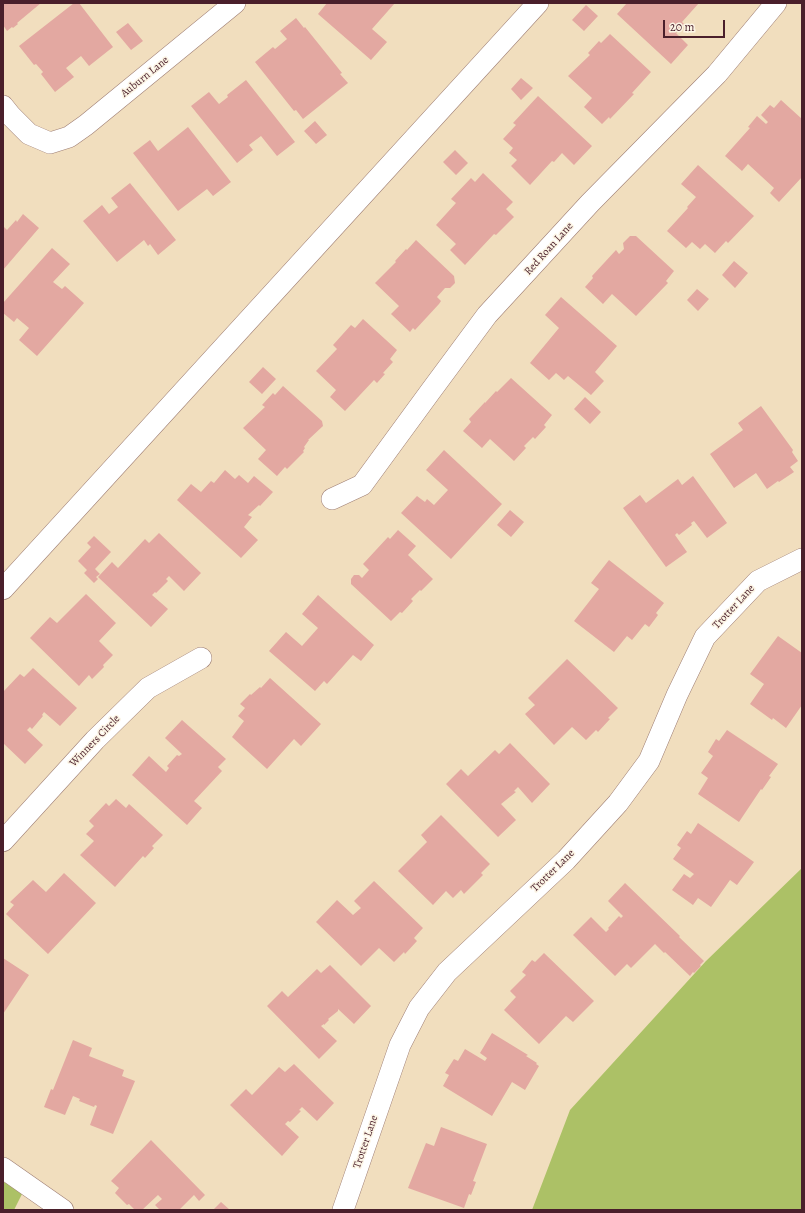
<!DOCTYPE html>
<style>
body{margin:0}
#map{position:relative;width:805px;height:1213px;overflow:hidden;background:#f1debe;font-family:Alegreya,serif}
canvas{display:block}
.frame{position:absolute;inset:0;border:4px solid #4a1f2b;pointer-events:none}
.scale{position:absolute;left:663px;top:20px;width:62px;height:18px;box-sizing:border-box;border:2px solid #4a1f2b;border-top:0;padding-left:5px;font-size:12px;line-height:14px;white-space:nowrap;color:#4a1f2b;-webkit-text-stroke:3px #fcf5e5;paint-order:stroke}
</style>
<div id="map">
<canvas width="805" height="1213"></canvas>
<div class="frame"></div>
<div class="scale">20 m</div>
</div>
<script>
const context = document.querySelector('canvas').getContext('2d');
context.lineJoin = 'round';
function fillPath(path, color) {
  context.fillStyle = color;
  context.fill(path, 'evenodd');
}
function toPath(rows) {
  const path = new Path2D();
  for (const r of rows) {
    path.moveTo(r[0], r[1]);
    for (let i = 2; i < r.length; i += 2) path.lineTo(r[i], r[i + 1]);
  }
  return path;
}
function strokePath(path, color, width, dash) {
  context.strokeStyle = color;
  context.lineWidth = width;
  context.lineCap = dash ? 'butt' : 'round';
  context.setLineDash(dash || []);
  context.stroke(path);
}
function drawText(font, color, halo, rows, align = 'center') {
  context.font = font + ' Alegreya,serif';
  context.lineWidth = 3;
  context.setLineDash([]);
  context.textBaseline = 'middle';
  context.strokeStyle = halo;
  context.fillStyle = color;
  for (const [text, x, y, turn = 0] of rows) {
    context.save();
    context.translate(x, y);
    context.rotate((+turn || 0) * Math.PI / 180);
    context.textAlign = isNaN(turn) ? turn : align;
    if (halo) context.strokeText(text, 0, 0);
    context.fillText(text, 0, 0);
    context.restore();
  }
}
fillPath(toPath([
 [802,868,802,1210,532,1210,570,1110,706,961],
 [3,1182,25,1188,14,1210,3,1210]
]), '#acc166');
fillPath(toPath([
 [3,3,41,3,17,23,18,24,13,28,12,27,7,31,3,25],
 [74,3,79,3,113,47,89,66,81,56,66,68,74,77,55,92,41,74,43,72,36,64,34,65,19,46],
 [327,3,395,3,372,29,387,42,371,60,318,14],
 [627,3,699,3,682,22,684,24,676,33,688,45,671,64,617,14],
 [586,5,598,16,584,31,572,20],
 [296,18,304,28,305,27,342,73,340,74,348,83,303,119,296,110,294,111,255,62,273,47,275,49,287,39,280,31],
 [128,23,143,41,131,50,116,32],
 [610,34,651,72,632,93,634,94,610,119,609,117,602,124,584,107,592,98,568,76,590,55,588,53,599,41,601,43],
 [521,78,533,88,521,100,511,89],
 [246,80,295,142,277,156,261,136,249,145,253,150,237,163,191,106,209,92,219,104,228,97,227,95],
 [538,96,592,146,574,165,562,153,554,162,552,161,530,185,511,166,517,160,509,153,513,148,503,139,516,125,513,123],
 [781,100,802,119,802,177,779,202,770,193,774,188,748,164,742,171,725,156,750,128,748,127,757,116,766,124,768,122,761,115,770,105,774,108],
 [315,121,327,135,316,144,304,131],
 [188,127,231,182,213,196,207,189,178,211,133,153,150,140,158,151],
 [455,150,468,163,456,175,443,162],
 [698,165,754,216,728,243,726,241,715,253,705,244,700,249,692,242,686,248,667,231,688,208,687,207,696,197,681,184],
 [483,173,513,202,506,209,514,217,496,235,494,234,465,265,450,250,456,244,436,225,456,203,451,199,471,178,475,182],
 [130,183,176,240,158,255,150,244,148,246,144,240,117,262,83,221,102,205,109,214,118,207,111,198],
 [23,214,39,228,3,270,3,226,7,230,16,220,17,222],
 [630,236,636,236,674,271,666,281,668,283,636,316,612,294,603,304,585,287,593,278,592,276,616,250,619,254,624,249,623,243],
 [416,240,454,276,455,283,450,288,445,288,437,297,441,301,439,304,415,330,413,328,410,332,391,314,399,306,375,283,396,262,395,261,406,249,407,250],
 [52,248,70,264,53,282,62,289,65,286,84,303,37,356,19,340,29,328,17,318,14,322,3,313,3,303],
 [734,261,748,273,735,288,722,275],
 [697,289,709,299,698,311,687,300],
 [561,297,617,346,595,372,604,381,591,395,568,376,564,380,556,373,549,380,530,363,559,328,545,315],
 [363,319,397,350,390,359,393,362,383,373,385,374,377,383,374,380,345,411,330,397,336,390,316,371,337,349,333,345,351,325,355,328],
 [263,367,276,379,262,394,249,382],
 [511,378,552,415,544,425,546,427,535,439,533,437,524,446,526,448,514,461,490,439,482,448,463,431,471,422,469,419,485,402,485,403,496,391,497,392],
 [283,386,322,421,323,426,308,440,309,440,304,447,305,448,303,451,304,452,287,469,285,467,277,476,258,459,266,450,243,428,265,407,262,405,273,393,275,395],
 [585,397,601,412,590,424,574,409],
 [761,406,793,450,792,452,798,461,790,467,794,472,779,482,778,481,767,489,756,473,734,488,710,454,743,430,738,423],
 [444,450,502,504,451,559,401,513,417,496,425,502,427,499,434,505,448,490,426,470],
 [225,470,235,479,239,475,248,483,254,476,273,492,260,506,259,505,248,515,252,517,244,527,258,540,241,558,177,500,191,484,201,492,211,481,214,483],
 [693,476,727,523,707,538,694,521,691,523,692,525,679,535,677,533,675,535,687,552,666,567,623,508,640,495,646,503,678,479,682,485],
 [510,510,524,522,511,537,497,525],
 [398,530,416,546,408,555,433,579,421,591,420,590,411,599,413,601,402,613,400,612,391,621,351,584,351,579,354,575,359,575,362,578,369,570,363,564,388,537,390,539],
 [159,533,201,573,184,591,169,576,166,579,168,581,156,593,155,592,152,595,168,609,151,627,98,577,112,562,118,568,145,539,149,543],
 [94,536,111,552,95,569,100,574,96,577,98,579,94,583,84,573,87,570,78,561,91,547,87,543],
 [609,560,664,603,656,613,658,615,649,627,645,624,632,640,627,636,614,652,574,621,599,589,591,583],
 [86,594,116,623,99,641,113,655,103,665,104,667,92,679,89,675,79,686,30,638,50,617,57,623],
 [318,595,374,645,361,661,353,655,327,684,324,681,315,691,269,651,286,632,302,646,318,628,302,614],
 [778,636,802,653,802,705,786,728,773,718,772,720,750,704,764,684,750,674],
 [567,659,618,708,608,718,610,719,598,732,596,730,586,740,572,727,554,745,525,714,535,705,528,698],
 [33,668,77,708,60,726,44,712,42,715,43,716,32,729,30,727,27,730,43,745,25,764,3,743,3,692,20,674,24,677],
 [270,678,321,724,301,746,294,739,267,769,232,737,244,721,238,716,245,708,240,704,250,694,251,695,260,687,261,688],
 [182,720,226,759,218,767,222,771,194,801,202,808,187,825,132,775,149,756,166,772,169,768,167,766,177,755,179,756,182,754,165,738],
 [727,730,778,764,769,776,771,777,762,790,761,789,739,822,698,794,708,778,701,773,713,756,708,752,716,739,719,741],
 [510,743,550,784,532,803,518,787,514,791,516,792,501,804,516,820,498,837,446,784,461,769,468,776,495,750,499,754],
 [116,799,126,808,129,804,163,835,152,846,154,848,145,858,143,856,115,887,80,855,94,841,86,834,94,826,89,821,106,803,109,806],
 [441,815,490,864,481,873,483,875,464,894,461,890,453,898,446,891,433,905,398,871,427,842,421,835],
 [698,823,754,862,737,885,730,880,711,907,698,898,693,905,672,890,684,874,690,878,694,874,673,859,681,848,677,845,687,831,691,834],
 [64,873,96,903,48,954,6,914,14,905,10,902,33,880,46,892],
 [374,881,423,928,414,938,417,941,405,954,404,952,394,962,379,948,361,966,316,922,337,900,353,915,361,908,354,901],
 [625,883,680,936,679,937,704,961,700,965,701,966,694,973,693,972,690,976,665,952,664,953,655,944,631,968,627,964,615,976,573,935,591,917,606,932,609,929,608,928,619,916,621,918,623,916,608,901],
 [544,953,594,1001,573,1022,566,1016,539,1044,504,1010,516,997,510,991,526,975,522,972,532,960,535,962],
 [3,958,29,975,3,1014],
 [330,965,371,1006,354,1024,338,1009,338,1011,328,1019,329,1020,324,1025,324,1024,321,1026,337,1041,319,1059,267,1006,282,991,288,997,317,969,321,973],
 [492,1033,528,1055,526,1056,537,1063,536,1064,539,1066,525,1090,512,1082,492,1116,443,1086,449,1075,445,1073,454,1059,458,1061,465,1049,485,1061,487,1058,480,1053],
 [73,1040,92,1048,89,1056,124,1070,122,1076,135,1081,113,1134,90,1125,97,1106,95,1105,94,1107,79,1101,80,1099,73,1096,65,1115,44,1107,51,1089,53,1090],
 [294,1064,334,1103,317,1121,302,1107,299,1110,301,1111,290,1122,288,1121,285,1124,299,1137,282,1156,230,1105,246,1089,252,1095,279,1067,285,1072],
 [441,1127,487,1144,473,1181,476,1182,471,1195,469,1194,464,1208,408,1188,426,1143,434,1146],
 [151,1140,205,1195,199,1201,194,1195,179,1210,160,1210,155,1205,162,1199,158,1195,142,1210,135,1210,129,1204,127,1205,115,1193,119,1188,111,1181],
 [221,1202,230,1210,213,1210]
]), '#e3a8a1');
const minor = toPath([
 [3,106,11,116,29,134,50,143,69,137,86,125,235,3],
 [332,499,362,485,430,392,487,315,590,203,717,74,776,3],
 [3,589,538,3],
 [3,841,95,740,148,688,201,658],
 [3,1168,63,1210],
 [343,1210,400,1045,419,1008,447,972,566,860,618,803,649,761,677,695,705,637,758,581,802,559]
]);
strokePath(minor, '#9e7e74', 22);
strokePath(minor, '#fff', 21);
drawText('11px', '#4a1f2b', '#fcf5e5', [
 ["Auburn Lane",145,77,-39],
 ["Red Roan Lane",549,249,-48],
 ["Trotter Lane",734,607,-47],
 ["Winners Circle",95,741,-46],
 ["Trotter Lane",553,871,-44],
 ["Trotter Lane",366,1142,-71]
]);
</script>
